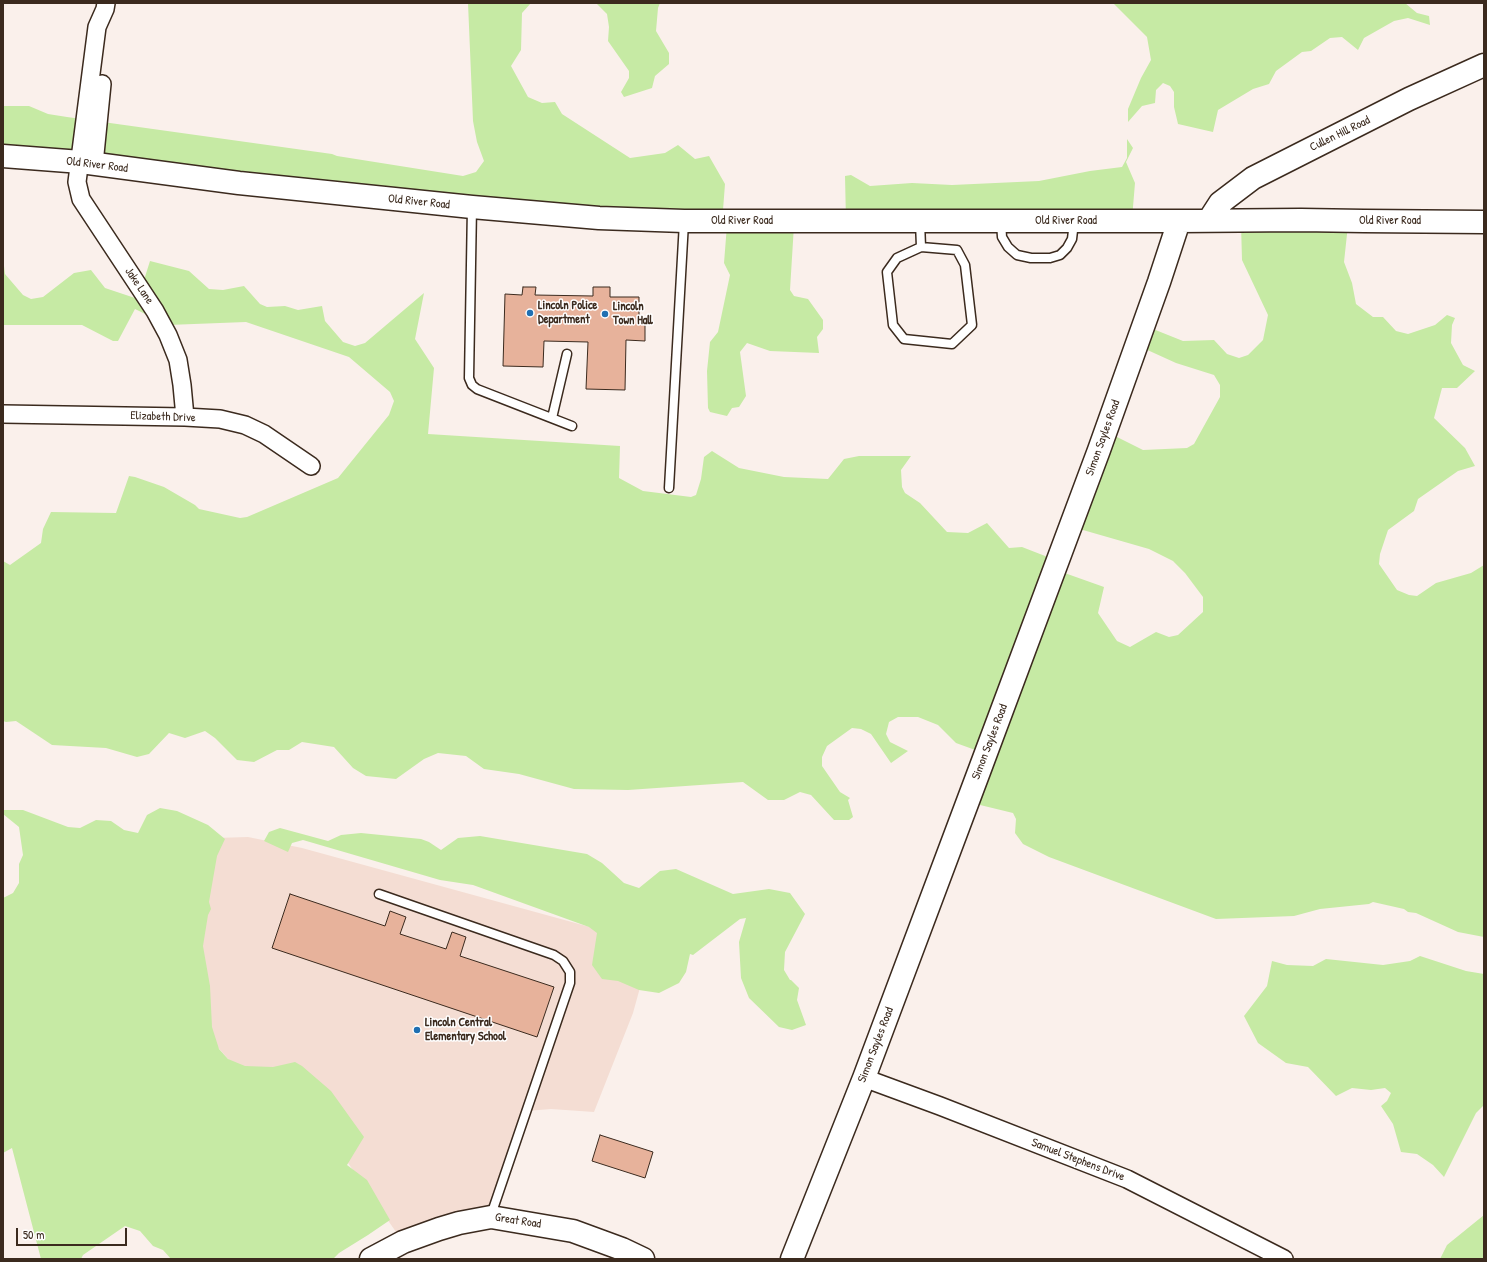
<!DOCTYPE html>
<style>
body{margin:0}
#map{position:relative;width:1487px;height:1262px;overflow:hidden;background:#faf0eb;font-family:"Patrick Hand",sans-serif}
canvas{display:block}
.frame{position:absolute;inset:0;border:4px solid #3b2a1e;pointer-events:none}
.scale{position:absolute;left:16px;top:1228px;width:111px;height:18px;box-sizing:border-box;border:2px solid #3b2a1e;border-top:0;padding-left:5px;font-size:12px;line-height:14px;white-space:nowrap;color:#3b2a1e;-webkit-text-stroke:3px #fff;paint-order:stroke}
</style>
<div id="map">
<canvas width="1487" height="1262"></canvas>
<div class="frame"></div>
<div class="scale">50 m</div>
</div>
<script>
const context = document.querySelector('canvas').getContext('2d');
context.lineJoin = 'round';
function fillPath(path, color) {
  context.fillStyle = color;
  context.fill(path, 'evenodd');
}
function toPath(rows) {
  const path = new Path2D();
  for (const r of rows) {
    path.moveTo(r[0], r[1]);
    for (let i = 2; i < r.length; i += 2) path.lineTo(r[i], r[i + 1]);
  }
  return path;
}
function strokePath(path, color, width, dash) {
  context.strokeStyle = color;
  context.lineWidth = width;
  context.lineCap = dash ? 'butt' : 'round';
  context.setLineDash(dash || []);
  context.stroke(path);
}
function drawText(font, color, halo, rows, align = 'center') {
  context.font = font + ' "Patrick Hand",sans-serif';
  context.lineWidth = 3;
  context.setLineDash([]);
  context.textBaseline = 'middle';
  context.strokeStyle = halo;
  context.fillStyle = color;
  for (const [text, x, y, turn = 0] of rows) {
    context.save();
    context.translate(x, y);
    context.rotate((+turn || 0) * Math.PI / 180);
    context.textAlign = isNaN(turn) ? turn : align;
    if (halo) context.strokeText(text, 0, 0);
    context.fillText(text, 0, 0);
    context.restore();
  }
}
fillPath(toPath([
 [248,837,302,848,652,944,633,1013,594,1112,551,1109,527,1111,491,1217,403,1242,300,1094,238,1070,214,1043,195,980,215,838]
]), '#f4ddd3');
fillPath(toPath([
 [468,3,531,3,522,13,521,50,511,66,528,97,542,103,555,102,562,114,630,158,665,153,678,145,695,159,709,156,725,184,722,223,3,157,3,106,29,106,48,114,67,117,332,154,337,156,463,176,476,172,484,161,477,142,473,121],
 [596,3,660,3,658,8,656,31,669,53,669,64,655,76,652,88,624,97,621,92,629,78,629,71,608,41,609,27,607,14],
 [1113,3,1405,3,1417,13,1429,16,1430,25,1408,18,1394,21,1364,38,1358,50,1342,37,1330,38,1311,51,1302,52,1276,71,1269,84,1253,89,1218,110,1213,132,1178,124,1174,107,1174,92,1170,86,1163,83,1156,90,1155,103,1142,106,1128,122,1128,109,1141,78,1151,60,1147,37],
 [1127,139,1133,148,1126,162,1135,183,1132,219,846,221,845,176,851,175,870,186,912,183,952,185,1039,181,1090,171,1122,167,1127,158],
 [1241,224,1348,225,1344,262,1352,283,1356,304,1373,317,1383,317,1396,331,1408,334,1435,325,1447,315,1455,318,1452,325,1451,343,1463,365,1475,371,1457,388,1442,388,1434,418,1465,448,1475,466,1458,471,1418,499,1414,511,1388,530,1380,554,1379,564,1397,590,1409,595,1417,596,1436,583,1471,573,1484,565,1484,937,1458,932,1416,913,1408,912,1404,909,1373,902,1369,904,1320,909,1294,916,1216,919,1049,857,1023,844,1015,833,1016,819,1013,813,976,804,989,755,956,743,938,725,918,717,898,717,889,722,886,734,890,742,908,751,891,763,871,734,861,729,852,728,827,746,822,757,822,766,840,792,850,798,848,800,853,817,849,820,834,820,811,795,800,792,784,800,768,800,743,782,628,790,574,789,519,774,484,769,466,756,438,753,424,759,396,779,366,776,353,768,334,747,302,742,289,750,277,750,254,762,237,760,215,738,205,731,185,738,169,733,149,754,137,757,106,748,52,745,16,721,6,722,3,721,3,561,10,565,41,543,43,529,51,512,116,513,129,476,135,477,164,487,195,505,199,509,240,518,247,517,338,478,389,415,394,401,390,392,349,357,246,322,168,325,135,309,118,341,113,341,82,325,3,325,3,258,5,274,23,295,31,299,43,297,74,273,91,270,105,288,138,299,150,261,189,271,209,289,223,290,244,286,260,304,267,307,285,306,298,310,322,306,325,321,343,342,355,346,365,343,424,293,415,339,434,368,428,434,620,446,619,478,643,491,691,497,696,495,701,479,704,457,712,451,739,468,784,477,828,479,844,459,859,456,911,456,901,470,902,487,905,493,920,503,947,532,968,533,987,523,1009,548,1022,547,1058,561,1059,571,1104,587,1098,613,1117,641,1130,647,1156,632,1169,637,1178,635,1203,612,1203,597,1185,573,1173,561,1149,549,1076,528,1109,433,1143,450,1187,448,1194,444,1220,397,1220,385,1214,375,1176,363,1143,348,1148,327,1183,341,1214,340,1227,354,1239,358,1248,355,1263,340,1268,315,1242,260],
 [727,225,794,225,790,290,794,296,808,299,823,320,823,329,817,337,819,353,770,351,747,343,740,352,746,396,739,407,732,408,727,416,710,412,708,408,707,371,710,342,718,332,730,275,724,263],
 [160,808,177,811,208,825,225,839,217,856,209,902,211,909,208,915,203,946,210,986,212,1027,219,1049,228,1059,245,1066,273,1067,295,1062,302,1066,331,1091,364,1137,347,1165,367,1180,390,1220,368,1235,339,1253,333,1259,171,1259,163,1250,153,1246,140,1231,125,1226,83,1255,81,1259,41,1259,12,1148,3,1153,3,898,13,893,19,883,19,864,23,855,19,827,3,814,3,810,23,810,68,827,80,828,96,820,111,821,124,830,138,833,147,815],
 [280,828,328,841,341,835,361,833,421,839,429,842,441,850,458,838,480,836,587,854,602,863,624,883,639,888,660,871,676,869,733,894,769,889,790,893,805,914,785,952,784,970,790,980,791,980,799,988,797,1000,806,1025,792,1030,779,1027,749,998,741,978,739,942,746,918,740,919,693,955,690,954,686,972,679,983,659,993,639,990,618,981,602,979,592,965,597,933,589,927,473,885,440,880,303,840,292,843,288,852,264,841,269,832],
 [1420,956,1466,971,1484,974,1484,1105,1476,1113,1444,1177,1433,1165,1417,1154,1401,1152,1393,1124,1381,1106,1387,1101,1391,1093,1385,1088,1371,1090,1352,1088,1336,1096,1308,1067,1286,1063,1258,1043,1244,1016,1267,986,1272,961,1287,965,1313,966,1326,959,1383,965,1410,961],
 [1484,1215,1484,1259,1440,1259,1447,1245]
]), '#c6eaa4');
const building = toPath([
 [523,287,536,287,535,295,593,296,593,287,610,287,610,297,639,297,639,319,645,319,645,341,626,340,625,390,586,389,588,342,544,341,543,367,503,366,505,294,522,295,523,287],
 [290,894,385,926,390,911,406,917,400,934,446,949,452,932,466,937,460,956,554,987,537,1037,272,948,290,894],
 [600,1135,653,1152,645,1178,592,1161,600,1135]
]);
fillPath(building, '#e7b29b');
strokePath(building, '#3b2a1e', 1);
const lane = toPath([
 [472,207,469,378,472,385,477,389,572,426],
 [920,222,921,247,897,258,887,272,893,325,904,339,952,344,972,325,965,265,957,250,921,247],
 [1001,222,1002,237,1008,247,1017,255,1031,258,1050,258,1060,255,1067,248,1072,239,1074,222],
 [552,418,567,354],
 [669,488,684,222],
 [379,894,554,955,563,961,570,972,570,983,491,1215]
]);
const street = toPath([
 [106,3,105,9,97,27,77,182,81,199,155,311,168,335,178,360,182,385,185,417],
 [94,164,102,84],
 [3,414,185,417,220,419,245,425,264,434,311,466],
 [864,1078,940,1106,1127,1179,1284,1259]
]);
const secondary = toPath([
 [3,156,81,162,239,183,472,207,599,218,684,221,1179,221,1301,220,1364,221,1484,222],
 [1209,220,1220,203,1253,178,1409,99,1484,65],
 [371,1259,403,1242,439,1229,459,1223,491,1217,573,1231,622,1249,643,1259],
 [792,1259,864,1078,980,769,1099,450,1159,282,1179,221]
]);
strokePath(lane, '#3b2a1e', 11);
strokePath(street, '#3b2a1e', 20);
strokePath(secondary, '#3b2a1e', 25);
strokePath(lane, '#fff', 8);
strokePath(street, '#fff', 17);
strokePath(secondary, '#fff', 22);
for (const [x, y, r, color] of [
 [530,313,4,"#1f6fb2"],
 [605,314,4,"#1f6fb2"],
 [417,1030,4,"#1f6fb2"]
]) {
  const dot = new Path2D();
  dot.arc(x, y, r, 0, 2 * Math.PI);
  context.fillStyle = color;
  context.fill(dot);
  strokePath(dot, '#fff', 1.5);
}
drawText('12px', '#3b2a1e', '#fff', [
 ["Cullen Hill Road",1340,134,-26],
 ["Old River Road",97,165,7],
 ["Old River Road",419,202,6],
 ["Old River Road",742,221],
 ["Old River Road",1066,221],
 ["Old River Road",1390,221],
 ["Jake Lane",139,286,56],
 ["Elizabeth Drive",163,417,2],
 ["Simon Sayles Road",1103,438,-70],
 ["Simon Sayles Road",990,742,-69],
 ["Simon Sayles Road",876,1045,-69],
 ["Samuel Stephens Drive",1078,1160,21],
 ["Great Road",518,1221,9]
]);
drawText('bold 12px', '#3b2a1e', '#fff', [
 ["Lincoln Police",538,306],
 ["Department",538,320],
 ["Lincoln",613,307],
 ["Town Hall",613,321],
 ["Lincoln Central",425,1023],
 ["Elementary School",425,1037]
], 'left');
</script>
